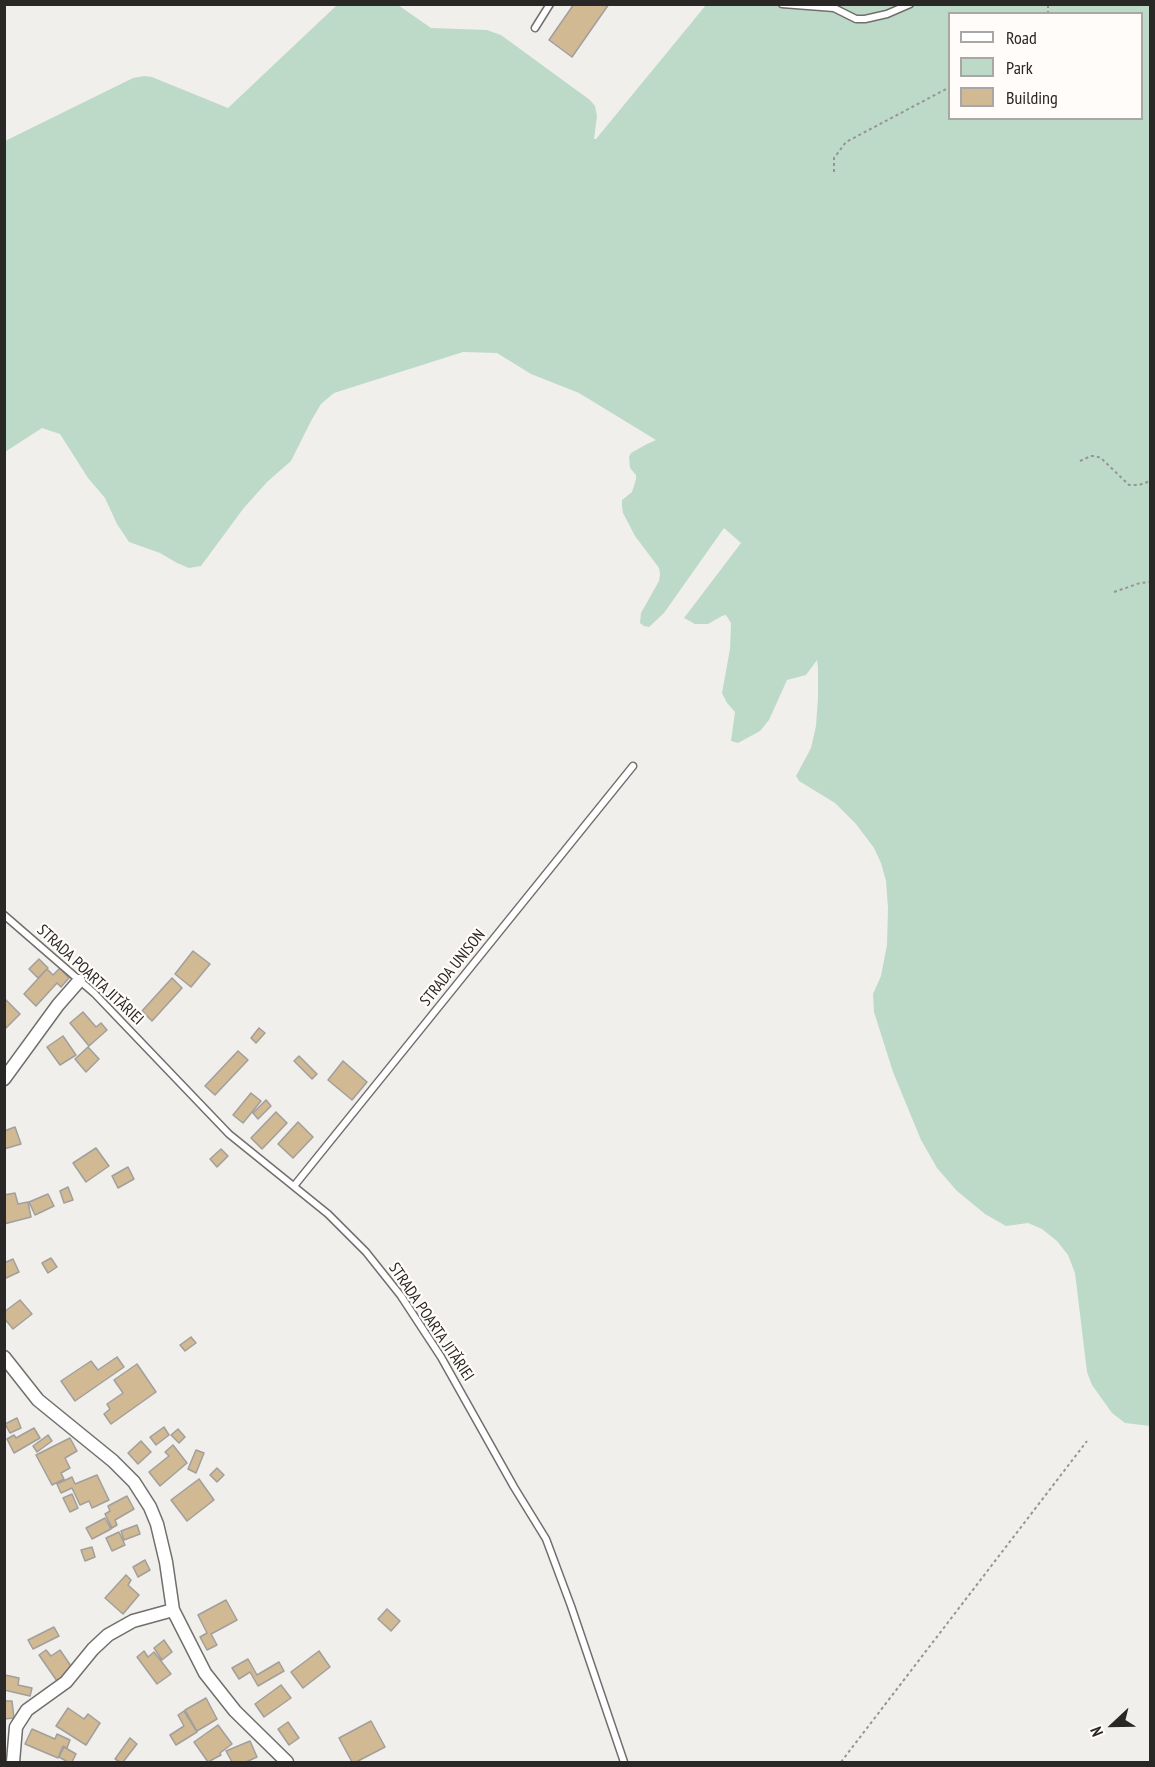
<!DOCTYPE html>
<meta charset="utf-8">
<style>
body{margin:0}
#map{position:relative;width:1155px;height:1767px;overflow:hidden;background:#f1efec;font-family:"PT Sans Narrow",sans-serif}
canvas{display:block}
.frame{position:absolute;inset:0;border:6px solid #292827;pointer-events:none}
.legend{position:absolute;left:948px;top:12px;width:195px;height:108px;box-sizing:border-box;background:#fffcf9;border:2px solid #a9a7a5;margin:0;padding:8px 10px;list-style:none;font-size:18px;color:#292827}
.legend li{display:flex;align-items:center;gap:12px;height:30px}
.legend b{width:30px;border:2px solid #a9a7a5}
.north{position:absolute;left:1083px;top:1695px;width:60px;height:60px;-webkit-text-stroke:4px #fffcf9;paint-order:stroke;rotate:248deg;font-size:16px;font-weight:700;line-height:24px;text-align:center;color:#292827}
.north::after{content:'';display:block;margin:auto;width:21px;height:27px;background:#292827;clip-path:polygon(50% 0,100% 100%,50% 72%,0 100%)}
</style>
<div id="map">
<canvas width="1155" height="1767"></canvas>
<div class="frame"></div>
<ul class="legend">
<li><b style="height:8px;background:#fff"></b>Road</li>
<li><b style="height:16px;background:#bddac8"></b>Park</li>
<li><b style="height:16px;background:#d1b993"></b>Building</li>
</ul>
<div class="north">N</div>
</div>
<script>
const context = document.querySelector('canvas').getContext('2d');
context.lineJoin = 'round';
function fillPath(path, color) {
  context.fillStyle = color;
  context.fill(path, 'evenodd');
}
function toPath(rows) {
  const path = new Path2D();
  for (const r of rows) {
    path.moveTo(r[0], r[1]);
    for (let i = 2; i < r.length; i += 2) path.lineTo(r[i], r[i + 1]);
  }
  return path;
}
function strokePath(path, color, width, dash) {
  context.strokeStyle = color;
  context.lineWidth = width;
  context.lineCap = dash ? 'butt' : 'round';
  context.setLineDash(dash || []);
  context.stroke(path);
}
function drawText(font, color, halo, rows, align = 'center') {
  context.font = font + ' "PT Sans Narrow",sans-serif';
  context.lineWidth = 4.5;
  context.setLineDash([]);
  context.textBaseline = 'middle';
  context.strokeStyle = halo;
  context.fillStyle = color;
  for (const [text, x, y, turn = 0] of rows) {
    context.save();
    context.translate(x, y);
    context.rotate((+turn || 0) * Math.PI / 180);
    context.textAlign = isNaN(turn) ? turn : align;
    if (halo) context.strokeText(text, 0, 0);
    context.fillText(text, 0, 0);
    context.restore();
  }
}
fillPath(toPath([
 [337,5,398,5,431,28,487,30,501,35,590,100,595,106,597,116,594,139,596,139,706,5,1150,5,1150,1426,1125,1423,1112,1413,1092,1385,1087,1372,1075,1273,1068,1255,1057,1241,1042,1229,1028,1223,1006,1226,985,1214,957,1191,937,1168,921,1140,893,1072,874,1012,873,994,881,976,887,945,888,908,886,881,881,863,874,848,856,824,835,803,799,781,796,776,811,748,816,726,818,698,818,668,817,660,806,675,787,680,769,720,760,731,738,743,731,741,735,712,727,703,722,693,730,649,731,623,726,615,722,616,708,624,695,624,684,618,741,543,724,528,664,613,649,627,644,626,640,623,641,613,659,581,660,574,659,568,635,536,623,513,622,506,622,500,632,492,636,479,636,475,630,468,629,457,631,453,647,444,656,440,579,393,531,374,497,353,463,352,334,393,328,398,321,404,311,421,291,461,267,482,243,509,201,566,189,568,177,563,160,553,129,542,117,524,105,498,88,478,60,434,42,428,5,452,5,141,133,78,144,76,152,77,228,108],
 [950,14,1142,14,1142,118,950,118]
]), '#bddac8');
const building = toPath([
 [574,4,609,4,572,57,549,40,574,4],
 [193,951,210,964,191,987,175,974,193,951],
 [39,959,48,968,38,978,29,969,39,959],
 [60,968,69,978,61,987,57,983,36,1006,24,994,47,969,53,975,60,968],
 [172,978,182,988,152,1021,142,1011,172,978],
 [4,998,20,1014,6,1028,4,1027,4,998],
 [83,1012,96,1027,101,1023,107,1030,89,1046,70,1023,83,1012],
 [259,1028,265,1033,256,1043,251,1038,259,1028],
 [63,1036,76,1055,60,1065,47,1047,63,1036],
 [88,1047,99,1059,86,1072,75,1059,88,1047],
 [238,1051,248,1060,215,1095,205,1086,238,1051],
 [299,1056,317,1074,312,1079,294,1061,299,1056],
 [343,1061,367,1082,352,1100,328,1080,343,1061],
 [251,1093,261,1101,243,1123,233,1115,251,1093],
 [266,1100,271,1106,258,1119,253,1113,266,1100],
 [276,1112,287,1123,262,1149,251,1138,276,1112],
 [298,1122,313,1137,293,1158,278,1144,298,1122],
 [15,1127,21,1144,4,1149,4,1131,15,1127],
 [96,1148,109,1166,86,1182,73,1163,96,1148],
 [221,1149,228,1156,217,1167,210,1159,221,1149],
 [128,1167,134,1179,118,1188,112,1176,128,1167],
 [68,1187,73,1200,64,1203,60,1191,68,1187],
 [15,1193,18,1204,28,1202,31,1217,4,1224,4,1195,15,1193],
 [48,1194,54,1206,35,1215,29,1202,48,1194],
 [51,1258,57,1267,48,1273,42,1263,51,1258],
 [13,1259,19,1272,4,1279,4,1263,13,1259],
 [20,1300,32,1314,13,1329,4,1318,4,1312,20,1300],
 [191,1337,196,1343,185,1351,180,1345,191,1337],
 [117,1357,124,1367,75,1401,61,1381,91,1361,98,1370,117,1357],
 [137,1364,156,1392,111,1424,104,1414,110,1409,107,1404,123,1393,114,1380,137,1364],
 [17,1418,21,1428,10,1433,5,1424,17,1418],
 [164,1427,169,1435,156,1445,150,1437,164,1427],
 [34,1428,40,1438,14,1453,7,1439,14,1435,16,1438,34,1428],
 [178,1429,185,1437,179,1443,171,1435,178,1429],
 [48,1435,52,1441,37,1452,33,1446,48,1435],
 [70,1438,77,1451,65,1458,70,1468,61,1473,64,1479,52,1485,36,1455,70,1438],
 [141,1441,151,1452,138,1464,128,1453,141,1441],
 [173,1445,187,1463,160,1486,149,1472,169,1456,165,1452,173,1445],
 [196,1450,204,1453,196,1473,188,1469,196,1450],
 [217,1468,224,1475,217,1482,210,1475,217,1468],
 [97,1475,109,1500,92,1508,89,1501,80,1505,72,1488,61,1493,57,1484,72,1477,75,1484,97,1475],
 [199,1479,214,1500,187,1521,171,1500,199,1479],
 [72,1494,78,1508,70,1512,63,1498,72,1494],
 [127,1496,134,1509,115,1520,117,1525,112,1528,105,1514,110,1511,108,1506,127,1496],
 [105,1518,111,1529,92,1539,86,1528,105,1518],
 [137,1525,140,1534,124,1540,121,1531,137,1525],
 [119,1532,125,1545,112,1551,106,1538,119,1532],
 [92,1547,95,1557,85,1561,81,1550,92,1547],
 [145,1560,150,1570,138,1577,133,1567,145,1560],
 [126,1575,131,1580,128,1585,139,1595,123,1614,105,1598,126,1575],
 [226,1600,237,1620,211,1634,217,1645,207,1650,200,1637,207,1633,198,1615,226,1600],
 [387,1609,400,1621,391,1631,378,1619,387,1609],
 [54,1627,59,1636,33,1649,28,1640,54,1627],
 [164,1640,172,1652,162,1660,154,1648,164,1640],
 [46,1650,51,1656,60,1650,73,1669,57,1681,39,1655,46,1650],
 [144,1651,148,1657,154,1652,171,1674,157,1684,137,1657,144,1651],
 [319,1651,330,1667,303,1688,291,1672,319,1651],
 [248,1659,257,1675,279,1662,284,1671,258,1686,250,1672,239,1679,232,1668,248,1659],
 [5,1675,19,1678,18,1685,32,1688,30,1696,4,1690,5,1675],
 [281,1685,291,1698,264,1717,255,1704,281,1685],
 [206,1698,217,1719,197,1731,185,1710,206,1698],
 [4,1701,12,1701,14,1718,4,1719,4,1701],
 [68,1708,84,1719,88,1714,100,1723,86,1745,56,1726,68,1708],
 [184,1711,197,1732,176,1745,170,1735,184,1726,178,1715,184,1711],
 [371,1721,385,1747,356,1762,352,1762,339,1738,371,1721],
 [288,1722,299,1738,289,1745,278,1729,288,1722],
 [218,1725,232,1744,220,1753,221,1755,208,1762,194,1742,218,1725],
 [32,1729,55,1739,57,1734,70,1740,67,1748,63,1746,58,1758,25,1744,32,1729],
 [130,1738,137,1744,123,1762,120,1762,115,1759,130,1738],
 [250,1741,257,1757,246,1762,232,1762,226,1751,250,1741],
 [64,1747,76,1754,72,1762,68,1762,59,1757,64,1747]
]);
fillPath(building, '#d1b993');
strokePath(building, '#a19f9c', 1.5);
const service = toPath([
 [782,4,834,8,856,19,865,19,887,14,910,4],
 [535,28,550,4],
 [4,915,94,993,229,1134,328,1214,366,1252,401,1296,441,1357,514,1487,546,1539,571,1606,624,1762],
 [294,1186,633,766]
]);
const minor = toPath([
 [4,1079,58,1005,79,981],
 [4,1357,38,1400,113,1461,134,1482,150,1507,157,1524,166,1562,173,1610,205,1673,235,1711,287,1762],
 [13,1762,16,1727,27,1710,66,1682,93,1649,108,1635,133,1621,173,1610]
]);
strokePath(service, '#716f6d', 9);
strokePath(minor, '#716f6d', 15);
strokePath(toPath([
 [1048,14,1048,4],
 [834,172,834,158,846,142,950,87],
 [1080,461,1091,456,1095,456,1101,458,1129,485,1139,485,1150,481],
 [1114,592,1140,583,1150,582],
 [841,1762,1087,1441]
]), '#969593', 2, [3, 3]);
strokePath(service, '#fff', 6);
strokePath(minor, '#fff', 12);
drawText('16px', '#292827', '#fffcf9', [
 ["STRADA UNISON",453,968,-51],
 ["STRADA POARTA JITĂRIEI",90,975,43],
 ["STRADA POARTA JITĂRIEI",431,1322,56]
]);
</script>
